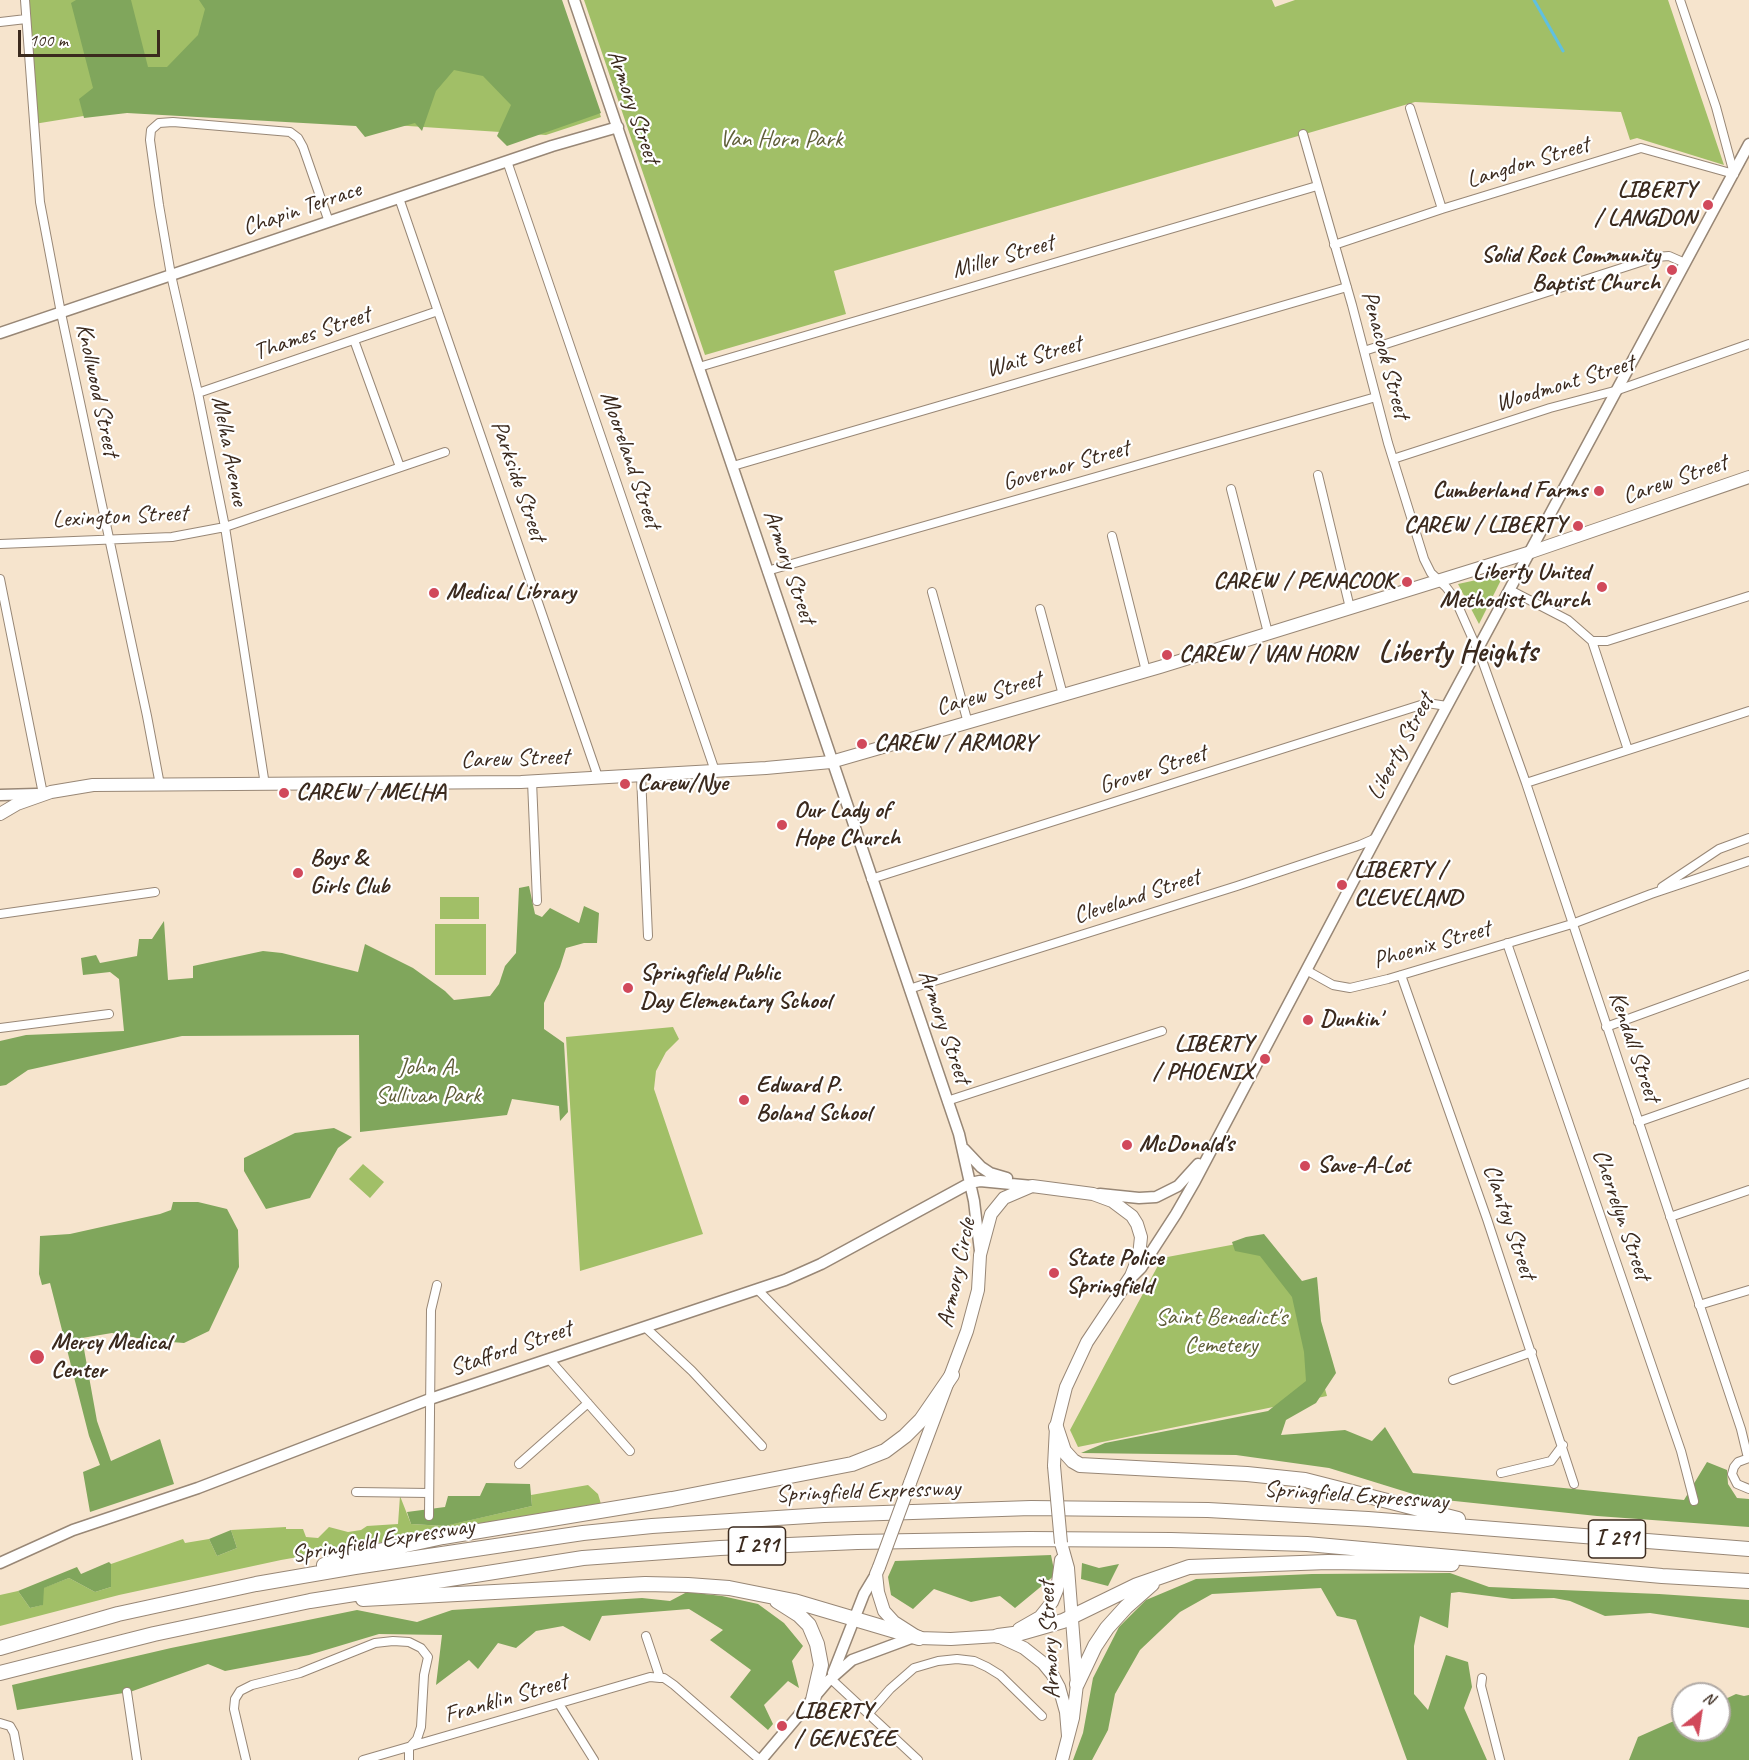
<!DOCTYPE html>
<style>
body{margin:0}
#map{position:relative;width:1749px;height:1760px;overflow:hidden;background:#f6e4cd;font-family:Caveat,sans-serif}
canvas{display:block}
.north{position:absolute;left:1671px;top:1682px;width:60px;height:60px;box-sizing:border-box;background:#fff;border:2px solid #b1aaa5;border-radius:50%;rotate:30deg;font-size:16px;font-weight:700;line-height:24px;text-align:center;color:#3b2a1e}
.north::after{content:'';display:block;margin:auto;width:21px;height:27px;background:#d1495b;clip-path:polygon(50% 0,100% 100%,50% 72%,0 100%)}
.scale{position:absolute;left:18px;top:30px;width:142px;height:27px;box-sizing:border-box;border:3px solid #3b2a1e;border-top:0;padding-left:8px;font-size:18px;line-height:21px;white-space:nowrap;color:#3b2a1e;-webkit-text-stroke:4px #fff;paint-order:stroke}
</style>
<div id="map">
<canvas width="1749" height="1760"></canvas>
<div class="north">N</div>
<div class="scale">100 m</div>
</div>
<script>
const context = document.querySelector('canvas').getContext('2d');
context.lineJoin = 'round';
function fillPath(path, color) {
  context.fillStyle = color;
  context.fill(path, 'evenodd');
}
function toPath(rows) {
  const path = new Path2D();
  for (const r of rows) {
    path.moveTo(r[0], r[1]);
    for (let i = 2; i < r.length; i += 2) path.lineTo(r[i], r[i + 1]);
  }
  return path;
}
function strokePath(path, color, width, dash) {
  context.strokeStyle = color;
  context.lineWidth = width;
  context.lineCap = dash ? 'butt' : 'round';
  context.setLineDash(dash || []);
  context.stroke(path);
}
function drawText(font, color, halo, rows, align = 'center') {
  context.font = font + ' Caveat,sans-serif';
  context.lineWidth = 4.5;
  context.setLineDash([]);
  context.textBaseline = 'middle';
  context.strokeStyle = halo;
  context.fillStyle = color;
  for (const [text, x, y, turn = 0] of rows) {
    context.save();
    context.translate(x, y);
    context.rotate((+turn || 0) * Math.PI / 180);
    context.textAlign = isNaN(turn) ? turn : align;
    if (halo) context.strokeText(text, 0, 0);
    context.fillText(text, 0, 0);
    context.restore();
  }
}
fillPath(toPath([
 [25,0,561,0,601,117,546,135,133,108,34,124],
 [584,0,1272,0,1275,7,1295,0,1668,0,1724,165,1637,138,1630,140,1621,112,1415,102,834,271,846,314,705,355],
 [1504,574,1479,624,1458,584],
 [440,897,479,897,479,919,440,919],
 [435,924,486,924,486,975,435,975],
 [673,1027,679,1039,666,1052,656,1071,654,1089,703,1234,580,1271,566,1037],
 [363,1164,384,1182,370,1198,349,1179],
 [1263,1239,1295,1282,1327,1396,1078,1447,1070,1430,1162,1258],
 [588,1485,598,1494,601,1504,281,1560,119,1595,0,1626,0,1595,18,1591,30,1608,42,1605,43,1588,69,1578,95,1592,111,1587,111,1564,183,1539,185,1543,209,1539,217,1556,237,1548,231,1530,286,1527,286,1529,303,1529,306,1537,318,1538,329,1527,348,1532,361,1530,367,1526,398,1524,400,1496,411,1524,444,1526,532,1506,531,1495]
]), '#a1bf67');
fillPath(toPath([
 [76,0,131,0,148,67,167,67,198,35,205,9,199,0,562,0,601,113,507,146,497,136,511,105,483,76,454,70,436,91,422,131,415,123,365,137,356,126,127,113,84,118,79,99,93,88,71,3],
 [529,886,535,914,542,917,550,908,579,923,584,906,599,913,597,943,584,943,566,948,560,967,544,1003,544,1029,564,1043,568,1112,560,1121,559,1106,512,1099,507,1115,360,1132,359,1035,182,1036,28,1070,6,1085,0,1086,0,1041,26,1035,124,1031,119,979,110,972,83,975,81,958,96,955,100,963,137,956,139,939,152,939,164,921,168,980,193,978,193,966,263,951,282,953,358,972,365,944,413,968,445,991,454,1000,490,996,499,984,505,966,516,953,519,888],
 [334,1128,352,1137,338,1148,310,1198,266,1209,244,1171,244,1158,295,1133],
 [173,1202,198,1202,227,1209,238,1230,239,1267,209,1331,184,1343,147,1340,112,1333,82,1338,97,1421,111,1461,160,1439,174,1484,90,1512,83,1472,100,1465,89,1436,50,1283,42,1285,39,1274,40,1236,70,1234,160,1214,171,1210],
 [1264,1234,1302,1281,1317,1277,1321,1321,1336,1373,1316,1403,1286,1420,1281,1435,1345,1430,1372,1441,1385,1427,1413,1473,1684,1500,1707,1462,1727,1470,1728,1484,1737,1498,1749,1499,1749,1527,1597,1516,1426,1498,1329,1468,1236,1455,1081,1453,1105,1443,1268,1411,1306,1381,1304,1352,1292,1297,1260,1256,1235,1251,1232,1242,1246,1237],
 [486,1483,530,1484,532,1506,445,1526,411,1524,407,1512,445,1507,448,1496,480,1496],
 [231,1530,237,1548,217,1556,209,1539],
 [1051,1555,1055,1575,1015,1608,1000,1596,971,1602,934,1589,913,1609,891,1595,888,1577,895,1561],
 [109,1562,111,1564,111,1587,95,1592,69,1578,44,1588,43,1605,30,1608,18,1591,77,1567,81,1574],
 [1082,1563,1099,1568,1119,1564,1108,1586,1081,1579],
 [1450,1573,1489,1587,1659,1594,1749,1600,1749,1628,1650,1613,1605,1616,1570,1601,1554,1598,1512,1599,1459,1592,1451,1593,1448,1628,1420,1616,1414,1646,1414,1694,1428,1710,1446,1655,1468,1662,1472,1687,1464,1708,1487,1760,1407,1760,1356,1620,1337,1616,1321,1588,1212,1594,1180,1612,1140,1650,1115,1694,1108,1730,1092,1760,1073,1760,1083,1733,1093,1678,1119,1627,1146,1600,1196,1579,1312,1574],
 [687,1592,722,1596,758,1604,784,1623,803,1646,792,1661,799,1688,788,1681,764,1705,773,1724,768,1730,730,1697,751,1670,710,1640,723,1630,689,1609,602,1616,590,1641,563,1626,536,1631,516,1648,498,1643,478,1669,469,1660,436,1685,442,1635,379,1634,309,1655,225,1671,208,1664,130,1692,17,1710,12,1685,171,1648,357,1610,417,1622,452,1610,642,1598,670,1601],
 [1736,1694,1744,1696,1749,1695,1749,1760,1629,1760,1638,1737,1683,1717,1683,1730,1719,1730,1719,1702]
]), '#80a65c');
strokePath(toPath([
 [1534,0,1563,51]
]), '#60c0df', 3);
const street = toPath([
 [25,0,40,202,61,313,147,716,160,785],
 [1680,0,1716,107,1734,174],
 [0,22,26,19],
 [1410,108,1442,209],
 [1303,134,1352,305,1388,443,1424,559,1431,573,1446,587,1455,599,1482,660,1526,783,1741,1429,1748,1458],
 [507,161,715,771],
 [399,198,598,777],
 [1334,245,1442,209,1641,148,1734,174],
 [354,340,400,467],
 [1364,351,1656,257,1669,256,1685,263],
 [699,367,1317,186],
 [198,393,438,311],
 [1393,459,1550,408,1618,390,1749,344],
 [733,466,1347,287],
 [1318,475,1350,608],
 [1231,489,1268,633],
 [1112,536,1146,671],
 [0,544,172,537,225,527,445,452],
 [767,571,1376,397],
 [0,579,43,794],
 [1510,590,1568,620,1592,641,1607,641,1749,596],
 [932,592,968,723],
 [1040,609,1063,695],
 [1592,641,1628,750],
 [641,775,648,936],
 [532,781,537,901],
 [1526,783,1749,711],
 [265,785,225,527,198,393,171,275,159,205,150,140,151,130,159,123,173,122,290,132,298,138,303,147,329,222],
 [871,879,1427,703,1447,706],
 [1662,887,1719,849,1749,838],
 [0,914,155,892],
 [1507,943,1681,1451,1694,1501],
 [1306,970,1333,985,1350,988,1388,979,1572,924,1651,894,1749,861],
 [1401,975,1487,1219,1574,1484],
 [909,989,1237,886,1360,845,1376,838],
 [1606,1027,1749,975],
 [0,1028,109,1014],
 [947,1101,1162,1031],
 [1638,1122,1749,1083],
 [1670,1217,1749,1190],
 [758,1290,882,1416],
 [1699,1305,1749,1290],
 [645,1327,692,1371,762,1446],
 [549,1359,630,1451],
 [1453,1380,1532,1352],
 [1749,1458,1738,1462,1734,1467,1732,1474,1737,1484,1749,1489],
 [519,1464,588,1403],
 [1501,1473,1551,1461,1563,1445],
 [356,1492,429,1493],
 [429,1516,431,1310,437,1285],
 [646,1636,660,1678,664,1678,674,1685,760,1760],
 [1482,1678,1481,1686,1500,1760],
 [831,1679,918,1760],
 [127,1692,137,1760],
 [559,1704,594,1760],
 [869,1713,890,1689,914,1668,938,1661,957,1659,974,1661,987,1667,1000,1675,1042,1716],
 [0,1723,10,1726,14,1733,19,1760],
 [246,1760,234,1709,235,1699,240,1691,252,1685,300,1673,375,1643,393,1641,409,1642,421,1648,428,1657,424,1675,421,1727,417,1739,409,1748,409,1760],
 [363,1760,650,1677,660,1678]
]);
const secondary = toPath([
 [574,0,959,1134,974,1201,980,1251],
 [0,333,552,146,618,127],
 [0,795,37,794],
 [964,1149,981,1167,990,1173,1007,1178],
 [1100,1194,1139,1198,1156,1197,1178,1186,1198,1164],
 [1131,1278,1141,1268,1176,1214,1195,1181,1376,838,1749,144],
 [0,1563,73,1530,198,1488,430,1399,785,1280,821,1264,970,1183,980,1181,1032,1186],
 [833,1673,864,1594,876,1574],
 [761,1760,827,1682,852,1660,914,1637]
]);
const primary = toPath([
 [0,814,17,804,51,792,93,785,521,782,766,768,831,762,1160,667,1531,552,1749,477],
 [910,1483,967,1331,978,1290,980,1255,991,1214,1004,1198,1032,1186,1093,1194,1112,1201,1132,1216,1137,1224,1141,1237,1139,1256,1131,1276,1087,1342,1066,1387,1056,1427,1054,1466],
 [1061,1543,1068,1568,1077,1684,1073,1718,1062,1760],
 [879,1567,876,1574,878,1592,884,1611,894,1622,919,1638,951,1639,998,1636,1024,1648,1043,1663,1052,1674,1059,1687,1066,1712,1068,1736],
 [1019,1629,1040,1617,1052,1602,1057,1590,1061,1560]
]);
const highway = toPath([
 [1056,1427,1064,1451,1073,1461,1080,1465,1247,1474,1305,1480,1458,1519],
 [324,1565,346,1558,443,1537,672,1499,852,1464,885,1451,905,1436,921,1420,952,1375],
 [363,1599,645,1584,688,1585,729,1588,794,1601,919,1638],
 [777,1601,799,1615,809,1625,817,1644,821,1665,813,1700],
 [998,1636,1021,1633,1063,1621,1137,1585,1189,1567,1328,1562,1452,1564],
 [0,1648,118,1614,256,1584,355,1567,583,1533,652,1526,824,1515,1031,1508,1208,1510,1368,1519,1749,1549],
 [0,1673,154,1634,310,1601,583,1558,720,1548,857,1542,1029,1539,1171,1540,1307,1544,1662,1576,1749,1581],
 [1077,1684,1095,1646,1107,1628,1126,1607,1152,1584]
]);
strokePath(street, '#988776', 10);
strokePath(secondary, '#988776', 13);
strokePath(primary, '#988776', 14);
strokePath(highway, '#988776', 16);
strokePath(street, '#fff', 8);
strokePath(secondary, '#fff', 10);
strokePath(primary, '#fff', 12);
strokePath(highway, '#fff', 14);
const primaryBridge = toPath([
 [1054,1466,1061,1543],
 [879,1567,910,1483]
]);
strokePath(primaryBridge, '#988776', 14, []);
strokePath(primaryBridge, '#fff', 12);
for (const [x, y, r, color] of [
 [1708,205,6,"#d1495b"],
 [1672,270,6,"#d1495b"],
 [1599,491,6,"#d1495b"],
 [1578,526,6,"#d1495b"],
 [1407,582,6,"#d1495b"],
 [1602,587,6,"#d1495b"],
 [434,593,6,"#d1495b"],
 [1167,655,6,"#d1495b"],
 [862,744,6,"#d1495b"],
 [625,784,6,"#d1495b"],
 [284,793,6,"#d1495b"],
 [782,825,6,"#d1495b"],
 [298,873,6,"#d1495b"],
 [1342,885,6,"#d1495b"],
 [628,988,6,"#d1495b"],
 [1308,1020,6,"#d1495b"],
 [1265,1059,6,"#d1495b"],
 [744,1100,6,"#d1495b"],
 [1127,1145,6,"#d1495b"],
 [1305,1166,6,"#d1495b"],
 [1054,1273,6,"#d1495b"],
 [37,1357,8,"#d1495b"],
 [782,1726,6,"#d1495b"]
]) {
  const dot = new Path2D();
  dot.arc(x, y, r, 0, 2 * Math.PI);
  context.fillStyle = color;
  context.fill(dot);
  strokePath(dot, '#fff', 2);
}
for (const [x, y, w] of [
 [1617,1539,57],
 [757,1546,57]
]) {
  const box = new Path2D();
  box.roundRect(x - w / 2, y - 19, w, 38, 4.5);
  context.fillStyle = '#fff';
  context.fill(box);
  strokePath(box, '#3b2a1e', 1.5);
}
drawText('bold 22px', '#3b2a1e', null, [
 ["I 291",1617,1539],
 ["I 291",757,1546]
]);
drawText('24px', '#3b2a1e', '#fff', [
 ["Armory Street",633,107,71],
 ["Langdon Street",1528,163,-17],
 ["Chapin Terrace",302,209,-19],
 ["Miller Street",1003,257,-16],
 ["Thames Street",312,334,-19],
 ["Penacook Street",1385,355,75],
 ["Wait Street",1034,357,-16],
 ["Woodmont Street",1565,384,-17],
 ["Knollwood Street",97,390,78],
 ["Melha Avenue",229,451,79],
 ["Mooreland Street",630,460,71],
 ["Governor Street",1066,466,-16],
 ["Carew Street",1675,480,-19],
 ["Parkside Street",518,481,71],
 ["Lexington Street",120,517,-3],
 ["Armory Street",789,567,71],
 ["Carew Street",989,694,-16],
 ["Liberty Street",1401,747,-62],
 ["Carew Street",515,759,-2],
 ["Grover Street",1153,770,-18],
 ["Cleveland Street",1137,897,-18],
 ["Phoenix Street",1432,945,-16],
 ["Armory Street",944,1027,71],
 ["Kendall Street",1634,1047,71],
 ["Cherrelyn Street",1621,1215,71],
 ["Clantoy Street",1509,1222,71],
 ["Armory Circle",957,1273,-78],
 ["Stafford Street",511,1349,-19],
 ["Springfield Expressway",868,1492,-2],
 ["Springfield Expressway",1356,1496,4],
 ["Springfield Expressway",383,1541,-9],
 ["Armory Street",1050,1640,-93],
 ["Franklin Street",506,1699,-16]
]);
drawText('24px', '#5f5e38', '#fff', [
 ["Van Horn Park",781,140],
 ["John A.",428,1068],
 ["Sullivan Park",428,1096],
 ["Saint Benedict's",1221,1318],
 ["Cemetery",1221,1346]
]);
drawText('bold 24px', '#3b2a1e', '#fff', [
 ["LIBERTY",1696,191,"right"],
 ["/ LANGDON",1696,219,"right"],
 ["Solid Rock Community",1660,256,"right"],
 ["Baptist Church",1660,284,"right"],
 ["Cumberland Farms",1587,491,"right"],
 ["CAREW / LIBERTY",1566,526,"right"],
 ["Liberty United",1590,573,"right"],
 ["Methodist Church",1590,601,"right"],
 ["CAREW / PENACOOK",1395,582,"right"],
 ["Medical Library",446,593],
 ["CAREW / VAN HORN",1179,655],
 ["CAREW / ARMORY",874,744],
 ["Carew/Nye",637,784],
 ["CAREW / MELHA",296,793],
 ["Our Lady of",794,811],
 ["Hope Church",794,839],
 ["Boys &",310,859],
 ["Girls Club",310,887],
 ["LIBERTY /",1354,871],
 ["CLEVELAND",1354,899],
 ["Springfield Public",640,974],
 ["Day Elementary School",640,1002],
 ["Dunkin'",1320,1020],
 ["LIBERTY",1253,1045,"right"],
 ["/ PHOENIX",1253,1073,"right"],
 ["Edward P.",756,1086],
 ["Boland School",756,1114],
 ["McDonald's",1139,1145],
 ["Save-A-Lot",1317,1166],
 ["State Police",1066,1259],
 ["Springfield",1066,1287],
 ["Mercy Medical",51,1343],
 ["Center",51,1371],
 ["LIBERTY",794,1712],
 ["/ GENESEE",794,1740]
], 'left');
drawText('bold 30px', '#3b2a1e', '#fff', [
 ["Liberty Heights",1458,653]
]);
</script>
